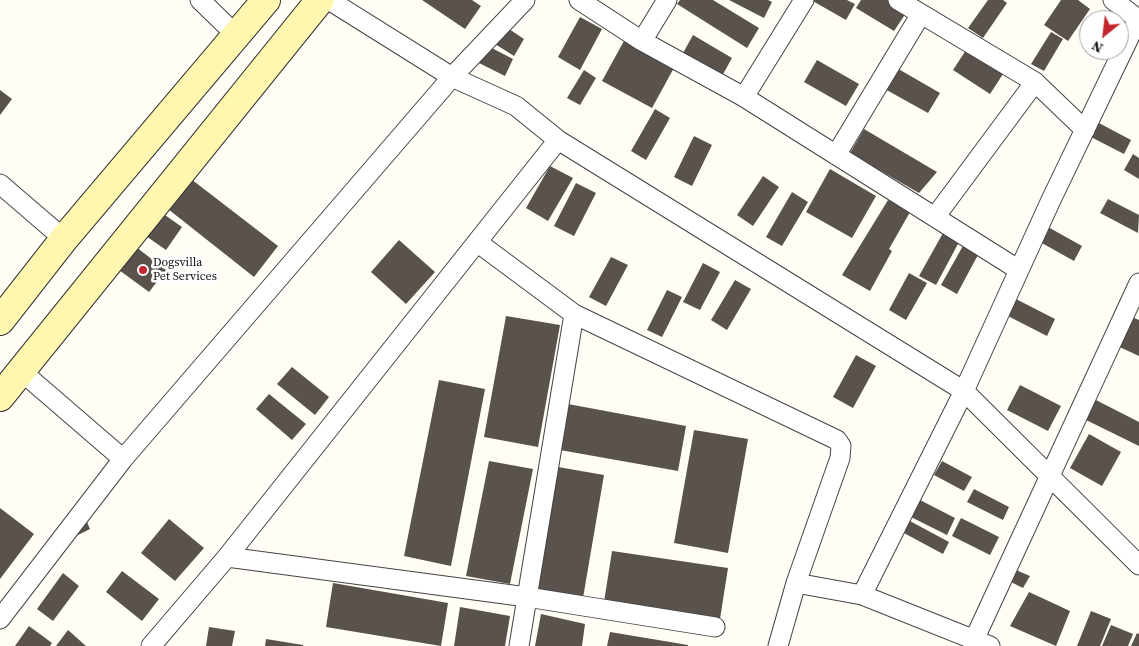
<!DOCTYPE html>
<style>
body{margin:0}
#map{position:relative;width:1139px;height:646px;overflow:hidden;background:#fffdf5;font-family:"Source Serif 4",serif}
canvas{display:block}
.north{position:absolute;left:1079px;top:10px;width:50px;height:50px;box-sizing:border-box;background:#fff;border:1px solid #a0a0a0;border-radius:50%;rotate:209deg;font-size:14px;font-weight:700;line-height:20px;text-align:center;color:#111}
.north::after{content:'';display:block;margin:auto;width:18px;height:22px;background:#c4262e;clip-path:polygon(50% 0,100% 100%,50% 72%,0 100%)}
</style>
<div id="map">
<canvas width="1139" height="646"></canvas>
<div class="north">N</div>
</div>
<script>
const context = document.querySelector('canvas').getContext('2d');
context.lineJoin = 'round';
function fillPath(path, color) {
  context.fillStyle = color;
  context.fill(path, 'evenodd');
}
function toPath(rows) {
  const path = new Path2D();
  for (const r of rows) {
    path.moveTo(r[0], r[1]);
    for (let i = 2; i < r.length; i += 2) path.lineTo(r[i], r[i + 1]);
  }
  return path;
}
function strokePath(path, color, width, dash) {
  context.strokeStyle = color;
  context.lineWidth = width;
  context.lineCap = dash ? 'butt' : 'round';
  context.setLineDash(dash || []);
  context.stroke(path);
}
function drawText(font, color, halo, rows, align = 'center') {
  context.font = font + ' "Source Serif 4",serif';
  context.lineWidth = 5;
  context.setLineDash([]);
  context.textBaseline = 'middle';
  context.strokeStyle = halo;
  context.fillStyle = color;
  for (const [text, x, y, turn = 0] of rows) {
    context.save();
    context.translate(x, y);
    context.rotate((+turn || 0) * Math.PI / 180);
    context.textAlign = isNaN(turn) ? turn : align;
    if (halo) context.strokeText(text, 0, 0);
    context.fillText(text, 0, 0);
    context.restore();
  }
}
fillPath(toPath([
 [422,0,472,0,481,6,465,29],
 [680,0,713,0,759,28,747,48,677,4],
 [729,0,768,0,772,2,764,18],
 [811,0,847,0,855,4,846,20],
 [861,0,892,0,908,10,894,31,856,8],
 [988,0,1003,0,1007,3,983,38,968,28],
 [1061,0,1078,0,1090,9,1068,41,1044,25],
 [580,17,602,29,580,70,558,57],
 [506,27,524,39,514,56,495,44],
 [1051,32,1063,39,1044,71,1031,64],
 [693,35,732,58,722,76,683,53],
 [625,39,675,66,652,108,602,81],
 [484,44,513,59,505,76,475,61],
 [966,50,1003,74,990,94,953,70],
 [817,60,859,84,846,106,804,82],
 [895,67,940,93,928,113,883,88],
 [584,70,596,78,580,105,567,98],
 [0,90,12,99,0,115],
 [655,109,670,118,646,160,631,151],
 [1097,122,1131,140,1124,154,1089,136],
 [864,129,937,172,919,193,850,153],
 [694,136,712,145,692,186,674,177],
 [1133,154,1139,158,1139,179,1124,170],
 [550,166,573,178,548,221,526,208],
 [830,169,876,196,852,238,806,212],
 [763,176,779,187,753,226,737,215],
 [191,179,278,246,254,277,168,209],
 [576,183,596,193,574,236,554,226],
 [792,192,808,202,782,246,766,237],
 [1108,199,1139,215,1138,233,1100,213],
 [888,200,910,212,889,249,892,251,870,291,842,275],
 [162,213,182,227,166,250,146,236],
 [1048,227,1082,246,1074,261,1040,242],
 [943,233,959,242,936,285,919,276],
 [399,240,435,272,406,304,371,272],
 [964,244,979,253,957,294,941,285],
 [136,247,166,270,149,292,119,270],
 [611,257,628,265,606,306,589,297],
 [703,263,720,272,700,310,683,302],
 [909,273,927,283,906,320,889,310],
 [735,280,751,289,727,330,711,320],
 [667,290,682,297,662,337,647,330],
 [1012,297,1055,319,1047,336,1004,314],
 [1125,314,1139,320,1139,356,1113,344],
 [506,316,560,325,538,447,484,437],
 [856,355,876,366,853,408,833,397],
 [292,367,329,397,315,415,277,384],
 [439,380,485,389,451,566,404,556],
 [1020,385,1061,406,1048,431,1007,410],
 [269,394,306,424,292,440,256,409],
 [1092,398,1139,422,1139,446,1082,418],
 [568,404,686,426,678,471,560,450],
 [694,430,748,439,728,553,674,543],
 [1089,434,1121,452,1102,486,1070,468],
 [489,461,533,469,510,584,466,576],
 [942,461,972,477,964,491,934,475],
 [558,467,604,475,583,598,537,590],
 [974,489,1009,507,1003,520,967,502],
 [920,500,955,518,947,535,911,517],
 [0,508,34,534,0,579],
 [961,518,999,537,990,555,952,536],
 [169,519,204,548,175,581,141,553],
 [908,520,949,542,943,554,902,532],
 [87,522,90,529,76,536,72,529],
 [612,551,728,568,720,619,604,602],
 [1009,567,1030,576,1023,588,1005,579],
 [122,571,159,599,142,621,106,592],
 [63,573,79,586,53,621,37,609],
 [333,583,448,603,441,646,326,627],
 [1029,592,1070,611,1056,646,1010,626],
 [460,607,510,616,505,646,454,646],
 [1091,611,1111,619,1100,646,1077,646],
 [541,614,585,624,582,646,535,646],
 [1111,625,1133,634,1128,646,1102,646],
 [29,626,52,643,50,646,15,646],
 [209,627,235,631,232,646,206,646],
 [68,630,86,646,56,646],
 [610,632,688,645,688,646,607,646],
 [1137,633,1139,634,1139,646,1131,646],
 [266,639,303,645,303,646,265,646]
]), '#5a524d');
const street = toPath([
 [200,0,236,35],
 [329,0,452,77,516,106,558,140,964,391,1139,565],
 [579,0,642,41,744,97],
 [804,0,744,97,1019,270],
 [898,0,1035,82,1085,130],
 [1113,0,1139,20],
 [642,41,667,0],
 [836,155,921,14],
 [0,184,64,239],
 [935,217,1035,82],
 [477,242,574,314,837,440,841,446,840,458,796,583,778,646],
 [21,371,123,459],
 [227,557,527,597,715,627],
 [796,583,862,595],
 [0,619,123,459,452,77,525,0],
 [974,640,1139,283],
 [151,646,227,557,558,140],
 [519,646,574,314],
 [990,646,862,595,964,391,1051,200,1138,19]
]);
const secondary = toPath([
 [0,321,64,239,266,0],
 [0,397,320,0]
]);
strokePath(street, '#444', 21);
strokePath(secondary, '#333', 30);
strokePath(street, '#fff', 19);
strokePath(secondary, '#fff6b0', 28);
for (const [x, y, r, color] of [
 [143,270,5,"#c4262e"]
]) {
  const dot = new Path2D();
  dot.arc(x, y, r, 0, 2 * Math.PI);
  context.fillStyle = color;
  context.fill(dot);
  strokePath(dot, '#fff', 2);
}
drawText('12px', '#111', '#fff', [
 ["Dogsvilla",153,263],
 ["Pet Services",153,277]
], 'left');
</script>
